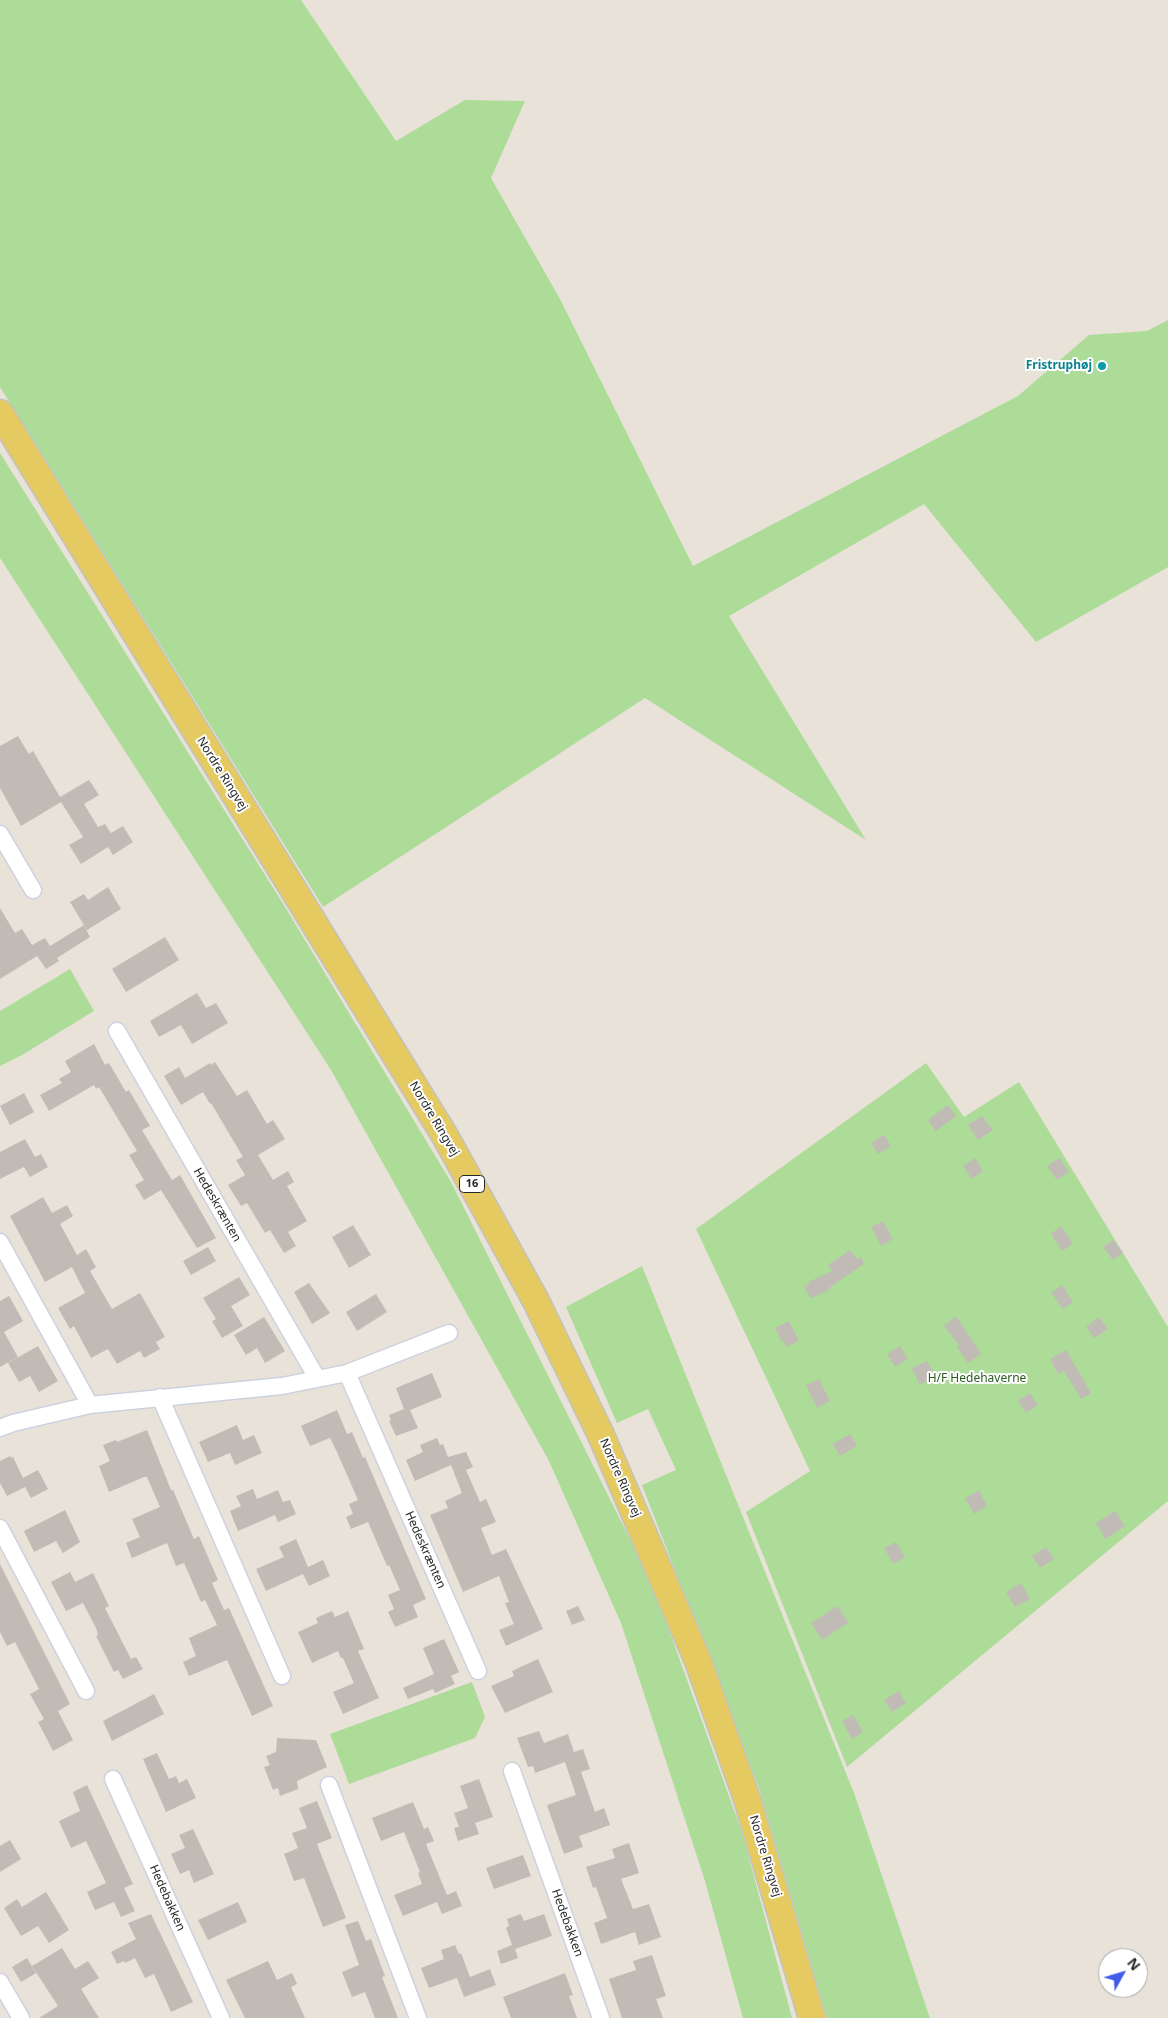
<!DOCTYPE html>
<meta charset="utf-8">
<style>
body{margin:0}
#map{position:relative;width:1168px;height:2018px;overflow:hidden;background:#e8e2d9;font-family:"Noto Sans",sans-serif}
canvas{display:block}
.north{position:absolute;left:1098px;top:1948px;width:50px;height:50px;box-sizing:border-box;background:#fff;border:1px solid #a8a8a8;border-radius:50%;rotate:51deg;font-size:14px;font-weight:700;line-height:20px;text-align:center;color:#262626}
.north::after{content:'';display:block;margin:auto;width:18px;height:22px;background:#435deb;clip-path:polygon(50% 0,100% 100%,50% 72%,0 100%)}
</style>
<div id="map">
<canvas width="1168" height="2018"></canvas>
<div class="north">N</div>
</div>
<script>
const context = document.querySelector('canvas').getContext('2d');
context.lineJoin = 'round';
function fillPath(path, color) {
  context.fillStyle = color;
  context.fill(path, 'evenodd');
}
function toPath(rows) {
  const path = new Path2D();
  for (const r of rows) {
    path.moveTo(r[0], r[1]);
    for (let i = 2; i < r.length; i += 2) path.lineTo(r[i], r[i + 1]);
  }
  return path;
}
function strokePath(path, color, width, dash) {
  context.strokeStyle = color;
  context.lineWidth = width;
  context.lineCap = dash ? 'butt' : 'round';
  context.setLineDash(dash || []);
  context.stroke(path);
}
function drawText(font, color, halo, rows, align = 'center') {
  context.font = font + ' "Noto Sans",sans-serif';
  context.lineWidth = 4;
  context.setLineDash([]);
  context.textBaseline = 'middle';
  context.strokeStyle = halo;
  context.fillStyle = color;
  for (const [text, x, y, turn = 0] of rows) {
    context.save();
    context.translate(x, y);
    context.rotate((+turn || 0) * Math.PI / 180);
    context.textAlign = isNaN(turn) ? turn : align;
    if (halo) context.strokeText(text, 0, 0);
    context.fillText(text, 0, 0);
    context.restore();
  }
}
fillPath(toPath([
 [0,0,301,0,396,141,465,100,525,101,491,178,560,299,693,566,1018,396,1089,335,1147,331,1168,320,1168,567,1036,642,924,504,729,616,866,840,645,698,323,907,0,387],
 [0,453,282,902,451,1182,652,1583,742,1832,792,2018,743,2018,705,1881,621,1623,549,1461,331,1070,0,558],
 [70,969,94,1011,22,1055,0,1066,0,1011],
 [926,1063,964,1117,1019,1082,1168,1327,1168,1501,847,1767,746,1512,810,1471,696,1229],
 [642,1266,854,1793,930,2018,827,2018,759,1788,642,1485,676,1470,648,1409,617,1423,566,1307],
 [472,1682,485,1717,475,1738,349,1784,330,1734]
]), '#addc98');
fillPath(toPath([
 [18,736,29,754,33,751,60,797,89,780,99,795,84,804,98,827,105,824,111,833,123,826,133,842,113,855,108,847,81,864,69,845,83,837,61,802,21,826,0,788,0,746],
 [108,887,121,909,87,930,70,902,84,894,88,900],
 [0,908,15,933,22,929,32,945,45,938,50,946,84,925,90,937,57,958,59,961,46,969,37,956,0,979],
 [165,937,179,960,126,992,112,969],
 [197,993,206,1008,216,1003,228,1023,192,1044,181,1025,159,1037,150,1021],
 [94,1044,105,1065,109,1063,126,1092,129,1090,150,1126,142,1130,172,1180,180,1175,216,1238,197,1248,161,1190,144,1200,135,1185,144,1180,129,1155,137,1151,99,1087,96,1089,94,1085,49,1111,40,1095,62,1083,59,1079,71,1072,65,1061],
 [215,1062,237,1096,247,1090,267,1124,273,1120,285,1139,258,1155,273,1180,288,1171,294,1182,287,1186,307,1221,288,1232,296,1246,284,1253,270,1230,265,1233,247,1203,241,1206,228,1185,245,1175,236,1160,243,1157,211,1103,210,1104,203,1092,181,1105,164,1076,179,1067,185,1078,210,1063,211,1065],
 [24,1093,34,1112,10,1125,0,1106],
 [948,1105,956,1116,936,1131,928,1120],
 [982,1116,993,1130,978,1140,968,1125],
 [884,1135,891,1146,878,1154,871,1143],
 [25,1139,35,1157,41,1154,48,1167,30,1177,24,1167,0,1179,0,1152],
 [975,1158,983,1171,972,1179,963,1166],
 [1059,1158,1069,1172,1057,1180,1047,1166],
 [43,1197,52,1213,67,1205,73,1216,60,1224,77,1255,86,1249,96,1267,90,1271,112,1309,140,1293,165,1337,156,1342,160,1349,144,1358,140,1351,117,1364,108,1349,91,1358,74,1326,70,1329,58,1308,85,1293,72,1267,45,1282,10,1216],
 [883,1221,893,1239,881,1246,871,1227],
 [353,1225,371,1255,349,1268,332,1237],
 [1061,1226,1073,1244,1062,1251,1051,1234],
 [1113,1240,1123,1252,1113,1260,1103,1247],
 [208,1247,216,1261,191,1275,183,1261],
 [850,1250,857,1259,861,1257,864,1264,829,1288,830,1290,810,1298,804,1286,809,1284,808,1282,832,1271,828,1265],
 [239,1277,250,1295,231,1306,243,1326,222,1338,212,1321,216,1319,203,1298],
 [309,1283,330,1313,312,1324,294,1292],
 [1062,1285,1073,1302,1063,1309,1051,1293],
 [376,1294,387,1312,357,1331,346,1312],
 [9,1296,23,1321,4,1332,18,1357,0,1367,0,1301],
 [956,1316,981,1354,968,1363,957,1347,959,1345,944,1326],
 [264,1317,285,1351,265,1363,257,1348,246,1355,234,1335],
 [1099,1317,1108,1329,1094,1338,1086,1327],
 [789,1321,799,1341,787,1347,784,1341,782,1342,775,1328],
 [38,1346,58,1381,39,1392,30,1376,19,1382,8,1363],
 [900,1346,908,1359,895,1367,887,1354],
 [1066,1350,1091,1393,1081,1399,1064,1371,1058,1374,1050,1359],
 [927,1361,936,1377,920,1385,912,1368],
 [432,1373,442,1397,410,1410,418,1428,396,1436,389,1421,391,1420,389,1415,404,1409,396,1388],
 [819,1379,830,1401,817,1408,806,1385],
 [1030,1393,1038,1405,1026,1413,1018,1401],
 [337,1410,347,1434,352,1432,363,1458,365,1457,426,1599,413,1605,418,1617,395,1627,388,1612,394,1609,388,1595,400,1590,389,1565,387,1566,368,1522,351,1529,346,1517,353,1514,349,1504,358,1500,337,1452,330,1438,310,1446,301,1426],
 [237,1425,243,1440,254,1435,262,1453,235,1465,230,1453,208,1462,199,1442],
 [147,1430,171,1490,173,1490,194,1539,199,1536,218,1580,212,1583,224,1610,229,1608,273,1706,252,1716,227,1660,189,1676,183,1662,196,1656,189,1638,217,1625,205,1600,201,1602,184,1563,176,1566,167,1543,132,1558,126,1543,140,1537,132,1519,160,1507,147,1477,144,1477,109,1492,99,1466,110,1461,103,1445,116,1440,117,1442],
 [850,1434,857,1446,840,1456,833,1444],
 [437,1438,440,1445,443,1444,448,1457,466,1452,473,1467,466,1470,480,1502,486,1499,496,1522,481,1528,492,1555,506,1549,543,1629,506,1646,499,1630,514,1624,505,1603,509,1602,499,1576,463,1592,430,1515,448,1508,445,1501,462,1493,451,1465,415,1481,406,1460,423,1452,420,1445],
 [10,1456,11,1458,13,1457,23,1478,38,1470,48,1489,31,1498,25,1487,7,1496,0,1483,0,1461],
 [253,1489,257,1499,278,1490,283,1502,290,1500,296,1514,278,1522,275,1515,238,1531,230,1511,241,1506,236,1496],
 [979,1490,987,1506,974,1514,965,1498],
 [65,1510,80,1542,63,1553,56,1541,34,1552,24,1531],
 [1115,1511,1125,1526,1105,1539,1096,1523],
 [296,1539,308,1567,323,1560,330,1576,309,1586,303,1574,266,1591,256,1569,284,1557,279,1547],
 [896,1542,905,1557,893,1564,884,1548],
 [1046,1547,1054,1559,1040,1568,1032,1556],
 [0,1564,70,1704,58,1711,73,1740,53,1751,38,1722,44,1719,30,1694,39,1689,15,1642,7,1646,0,1632],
 [70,1572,75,1582,93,1573,109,1606,105,1608,131,1659,136,1657,143,1669,123,1679,118,1670,114,1672,96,1636,98,1635,96,1628,83,1603,66,1611,51,1582],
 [1021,1583,1030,1599,1015,1607,1006,1592],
 [578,1606,585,1620,572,1625,566,1611],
 [838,1606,848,1623,822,1640,811,1623],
 [332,1611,335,1617,348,1611,364,1649,358,1651,379,1698,343,1714,333,1692,354,1683,343,1658,341,1658,338,1651,312,1663,298,1632,318,1623,316,1618],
 [444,1639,459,1672,451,1676,455,1684,435,1693,433,1689,408,1699,403,1688,434,1674,423,1648],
 [538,1659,553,1692,505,1713,491,1686,514,1676,512,1671],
 [899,1691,906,1703,892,1712,884,1700],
 [154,1694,164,1714,112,1741,103,1721],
 [853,1715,863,1732,852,1739,842,1721],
 [539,1731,544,1743,568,1734,574,1752,583,1749,590,1769,581,1772,595,1812,604,1808,610,1825,579,1836,583,1847,564,1854,547,1805,576,1795,565,1762,535,1773,533,1766,528,1767,517,1738],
 [277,1738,316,1740,327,1767,297,1781,298,1789,280,1796,278,1788,273,1790,264,1767,270,1765,266,1756,276,1752],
 [157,1753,169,1779,176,1776,179,1783,187,1779,196,1798,166,1812,143,1759],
 [479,1779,493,1817,475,1823,479,1834,458,1841,454,1828,459,1827,454,1813,468,1808,460,1786],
 [87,1785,133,1884,124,1888,135,1911,121,1917,114,1902,95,1910,87,1892,106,1883,86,1841,71,1848,59,1821,80,1811,73,1792],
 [317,1801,332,1838,317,1844,346,1918,323,1927,304,1878,294,1881,284,1854,298,1848,292,1833,307,1828,299,1808],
 [413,1802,424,1829,428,1827,434,1841,426,1844,447,1895,456,1891,462,1906,442,1914,437,1902,403,1916,394,1895,422,1884,418,1873,420,1872,404,1832,381,1841,372,1818],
 [193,1829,214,1874,194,1883,189,1870,180,1874,171,1854,185,1848,179,1835],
 [10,1840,21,1859,0,1872,0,1846],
 [629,1843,639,1873,621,1879,633,1909,649,1904,661,1937,639,1945,635,1932,601,1944,594,1923,607,1918,596,1887,593,1888,586,1867,615,1858,612,1849],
 [523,1855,531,1876,494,1889,486,1868],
 [46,1892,69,1930,49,1943,38,1926,21,1936,4,1908,17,1899,22,1907],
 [238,1902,247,1922,208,1940,198,1920],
 [151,1914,193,2002,171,2012,154,1974,145,1978,135,1958,125,1963,124,1961,117,1964,111,1952,136,1939,128,1923],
 [521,1914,524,1921,544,1914,552,1936,515,1949,518,1958,501,1964,497,1951,512,1945,506,1928,509,1926,507,1919],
 [358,1921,366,1941,371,1939,385,1976,382,1977,398,2018,375,2018,365,1992,352,1997,342,1972,359,1965,345,1925],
 [455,1945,459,1954,461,1953,470,1977,490,1969,496,1985,464,1997,457,1978,429,1988,421,1968,444,1959,441,1950],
 [62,1948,75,1969,88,1961,99,1978,81,1989,99,2018,39,2018,58,2006,32,1966],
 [652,1955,666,1996,656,1999,663,2018,622,2018,609,1979,636,1970,633,1961],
 [27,1958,36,1973,21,1982,12,1967],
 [268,1961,277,1980,292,1973,297,1984,291,1987,305,2018,245,2018,226,1980],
 [565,1973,573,1995,569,1996,577,2018,511,2018,503,1997]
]), '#c0bcb5');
const street = toPath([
 [0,834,33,890],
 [117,1031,317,1378],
 [0,1242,90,1405],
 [347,1373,478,1671],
 [160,1397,282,1676],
 [0,1428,13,1423,90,1405,282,1386,347,1373,449,1333],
 [0,1528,86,1691],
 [512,1771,601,2018],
 [113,1779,221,2018],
 [329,1785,418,2018],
 [0,1982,21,2018]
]);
const primary = toPath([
 [0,413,445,1136,536,1301,601,1435,698,1661,747,1799,812,2018]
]);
strokePath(street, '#ced1df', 19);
strokePath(primary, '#c2c2c2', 29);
strokePath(street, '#fff', 16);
strokePath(primary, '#e5ca61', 26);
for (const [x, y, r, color] of [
 [1102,366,5,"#0f9aa8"]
]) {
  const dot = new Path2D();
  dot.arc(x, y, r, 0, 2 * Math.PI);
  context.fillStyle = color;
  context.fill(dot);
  strokePath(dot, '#fff', 2);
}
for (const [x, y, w] of [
 [472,1184,25]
]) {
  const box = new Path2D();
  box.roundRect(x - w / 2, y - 8.5, w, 17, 4);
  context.fillStyle = '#fff';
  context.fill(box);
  strokePath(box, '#262626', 1);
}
drawText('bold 11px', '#262626', null, [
 ["16",472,1184]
]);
drawText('bold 12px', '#0d838f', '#fff', [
 ["Fristruphøj",1092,366]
], 'right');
drawText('12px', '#262626', '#fff', [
 ["Nordre Ringvej",222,774,58],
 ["Nordre Ringvej",434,1119,59],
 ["Hedeskrænten",217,1205,60],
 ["Nordre Ringvej",620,1478,66],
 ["Hedeskrænten",425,1550,66],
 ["Nordre Ringvej",765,1856,73],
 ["Hedebakken",167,1898,66],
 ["Hedebakken",567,1923,70]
]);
drawText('12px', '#295c1e', '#fff', [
 ["H/F Hedehaverne",977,1379]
]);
</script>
